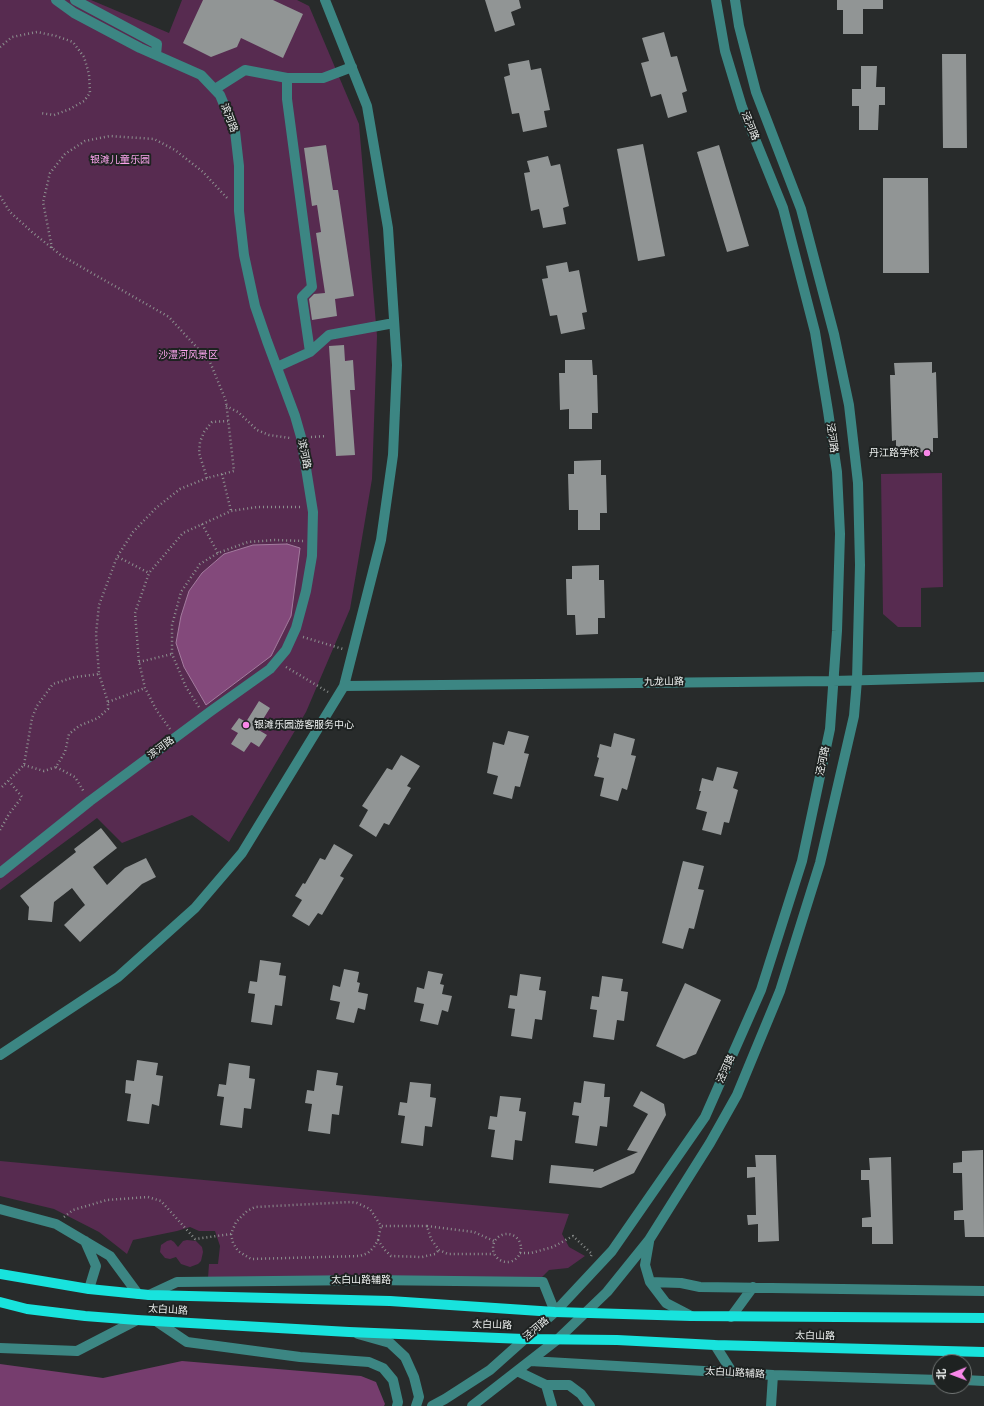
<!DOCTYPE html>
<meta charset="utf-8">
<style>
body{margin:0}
#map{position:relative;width:984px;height:1406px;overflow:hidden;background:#282b2b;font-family:"PT Sans Narrow","Noto Sans SC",sans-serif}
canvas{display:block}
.north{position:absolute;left:932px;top:1354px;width:40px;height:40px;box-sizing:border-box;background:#1e2221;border:1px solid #717574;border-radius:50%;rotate:269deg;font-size:11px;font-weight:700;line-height:16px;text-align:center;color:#eef1f0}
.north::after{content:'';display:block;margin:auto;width:14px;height:18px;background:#f987e9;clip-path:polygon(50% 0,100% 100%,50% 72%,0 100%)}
</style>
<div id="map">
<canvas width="984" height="1406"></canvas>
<div class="north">北</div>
</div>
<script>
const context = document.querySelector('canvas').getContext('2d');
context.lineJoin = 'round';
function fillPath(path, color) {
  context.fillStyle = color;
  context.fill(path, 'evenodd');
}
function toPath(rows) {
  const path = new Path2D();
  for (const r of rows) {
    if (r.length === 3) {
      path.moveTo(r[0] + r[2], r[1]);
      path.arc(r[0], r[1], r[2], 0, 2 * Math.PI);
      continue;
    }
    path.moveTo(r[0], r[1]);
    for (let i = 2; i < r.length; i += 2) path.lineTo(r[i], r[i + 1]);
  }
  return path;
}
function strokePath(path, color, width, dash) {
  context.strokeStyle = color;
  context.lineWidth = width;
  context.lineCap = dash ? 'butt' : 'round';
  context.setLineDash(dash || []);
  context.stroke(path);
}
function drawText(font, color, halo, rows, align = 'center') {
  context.font = font + ' "PT Sans Narrow","Noto Sans SC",sans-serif';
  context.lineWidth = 4;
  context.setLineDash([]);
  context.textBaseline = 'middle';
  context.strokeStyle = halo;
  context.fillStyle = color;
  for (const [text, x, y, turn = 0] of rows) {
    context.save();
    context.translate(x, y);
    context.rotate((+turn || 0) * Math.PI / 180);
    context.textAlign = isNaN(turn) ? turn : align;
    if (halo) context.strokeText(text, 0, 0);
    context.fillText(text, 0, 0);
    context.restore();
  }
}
fillPath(toPath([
 [0,0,91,0,169,33,182,0,297,0,309,6,359,124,377,336,372,479,350,609,306,712,229,842,192,815,122,843,97,818,0,890],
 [942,473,943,587,921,588,921,627,898,627,883,614,881,474],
 [0,1161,569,1214,562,1234,569,1247,585,1256,568,1268,549,1270,542,1277,208,1278,209,1264,218,1264,220,1246,215,1231,199,1231,190,1227,177,1231,133,1240,127,1254,99,1232,54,1209,0,1196],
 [171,1240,174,1242,178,1247,183,1241,187,1240,196,1241,202,1247,203,1252,201,1261,198,1264,190,1267,181,1264,176,1257,170,1259,165,1258,160,1252,161,1245,167,1241]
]), '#572b50');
fillPath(toPath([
 [182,1361,361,1376,376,1382,385,1404,384,1406,0,1406,0,1364,103,1378]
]), '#763d6e');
const water = toPath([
 [287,544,300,548,291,616,271,656,206,705,184,667,176,643,181,616,189,591,202,573,224,554,253,545,287,544]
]);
fillPath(water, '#83497b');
strokePath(water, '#a37b9e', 1);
fillPath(toPath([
 [203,0,273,0,303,14,283,58,241,38,237,47,211,57,183,43],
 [485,0,519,0,521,8,511,12,515,25,495,32],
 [837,0,883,0,883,9,863,9,863,34,843,34,843,10,837,10],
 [664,32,671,57,677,56,687,91,682,93,687,112,668,118,661,94,651,97,641,63,649,61,642,38],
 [942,54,966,54,967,148,943,148],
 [529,60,531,70,541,68,550,110,544,111,547,127,523,132,519,113,512,114,504,77,510,75,508,64],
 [861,66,877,66,876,87,885,87,885,105,879,105,878,130,859,130,859,106,852,106,852,89,861,89],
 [643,144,665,256,638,261,617,149],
 [326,145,333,190,338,190,354,296,335,299,337,316,312,320,309,299,314,294,325,293,316,233,321,232,317,205,312,206,304,148],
 [719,145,749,246,727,252,697,152],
 [548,156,551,166,560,164,569,206,563,208,566,224,543,228,539,209,531,211,524,173,530,172,527,161],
 [883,178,928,178,929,273,883,273],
 [567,262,569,272,579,270,587,312,582,313,585,329,561,334,557,315,550,316,542,279,548,278,546,266],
 [344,345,345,361,353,360,355,390,350,390,355,455,336,456,329,346],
 [565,360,592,360,593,375,597,375,598,413,592,413,592,429,569,429,569,409,560,410,559,373,565,373],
 [932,362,932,373,936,372,938,438,933,438,933,452,896,453,896,440,892,441,890,375,895,375,894,363],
 [601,460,601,475,606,475,607,513,600,513,600,530,578,530,578,510,569,510,568,474,574,474,574,461],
 [599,565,599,580,604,580,605,618,598,618,598,634,576,635,575,615,567,615,566,579,572,579,572,566],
 [259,701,270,708,257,729,267,735,259,747,251,742,244,752,231,744,238,733,231,729,239,718,246,722],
 [508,731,529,736,524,753,529,754,520,787,515,786,512,799,493,794,498,776,487,773,493,742,504,745],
 [614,733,635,739,631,755,636,756,627,790,622,788,618,801,600,796,604,778,594,776,599,758,597,757,600,744,611,747],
 [401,755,420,766,407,786,411,788,389,825,384,823,376,837,359,826,368,810,362,806,387,768,392,770],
 [717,767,738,772,733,788,738,790,729,823,724,822,721,835,702,830,707,812,696,809,701,791,699,791,702,778,713,781],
 [101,828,117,848,93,867,107,885,125,868,146,858,156,877,142,884,80,942,64,925,85,905,72,888,54,902,52,922,28,920,29,907,20,896,76,852,74,849],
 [334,844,353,855,340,876,344,878,322,915,318,913,309,926,292,916,302,900,295,896,303,883,305,884,320,858,325,860],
 [683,861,704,866,698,889,704,890,694,929,689,928,683,949,662,943],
 [260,960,281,963,279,975,286,976,282,1006,275,1005,272,1025,251,1022,255,994,248,993,250,981,257,982],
 [344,969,359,972,357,982,360,983,358,992,368,994,365,1010,358,1008,354,1023,336,1019,340,1002,330,1000,333,985,340,987],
 [428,971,443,974,440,984,444,985,442,994,452,996,448,1012,442,1010,438,1025,420,1021,424,1004,414,1002,417,987,424,989],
 [520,974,541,977,539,990,546,991,542,1020,535,1019,532,1039,511,1036,515,1009,508,1008,510,995,517,996],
 [602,976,623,979,621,991,628,992,624,1021,617,1020,614,1040,593,1037,597,1010,590,1009,592,996,599,997],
 [685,983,721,1000,696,1054,684,1059,656,1046],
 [137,1060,158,1063,156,1075,163,1076,159,1106,152,1104,149,1124,127,1121,131,1094,125,1093,126,1080,134,1081],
 [229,1063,250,1066,249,1078,255,1079,251,1109,244,1108,242,1128,220,1125,224,1097,217,1096,219,1084,226,1085],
 [317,1070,338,1073,336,1085,343,1086,339,1115,332,1114,330,1134,308,1131,312,1104,305,1103,307,1090,314,1091],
 [584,1081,605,1084,604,1097,610,1097,607,1127,600,1126,597,1146,575,1143,579,1116,572,1115,574,1102,581,1103],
 [410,1082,431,1084,430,1097,436,1098,432,1127,425,1126,423,1146,401,1143,405,1116,398,1115,400,1102,407,1103],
 [641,1091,664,1104,666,1115,634,1173,601,1188,549,1183,551,1165,594,1169,593,1172,638,1152,627,1150,648,1114,633,1106],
 [500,1096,521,1098,519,1111,526,1112,522,1141,515,1140,513,1160,491,1157,495,1130,488,1129,490,1116,497,1117],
 [983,1150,984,1237,965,1237,964,1220,954,1220,954,1211,963,1210,962,1173,953,1173,953,1163,962,1162,962,1151],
 [755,1155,776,1155,779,1241,758,1242,758,1224,748,1225,747,1215,756,1215,755,1177,747,1178,747,1167,756,1167],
 [891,1157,893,1244,872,1244,872,1227,862,1227,862,1218,871,1217,869,1180,861,1180,861,1170,870,1170,869,1158]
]), '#919595');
strokePath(toPath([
 [0,47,12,37,37,32,56,36,73,42,84,57,89,74,90,93,84,101,70,109,54,115,40,113],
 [0,196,10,212,32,232,62,256,169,317,210,362,226,401,234,471,207,478,180,489,156,508,133,532,117,557,99,605,96,634,99,674,75,677,53,684,37,706,32,718,24,765,0,789],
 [52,248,43,202,50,173,65,154,85,141,110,136,154,139,175,150,203,172,228,199],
 [226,406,238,412,257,430,269,435,290,438],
 [311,437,327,436],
 [222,474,231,511],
 [207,478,199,453,200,442,204,432,212,422,228,421],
 [202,524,218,553],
 [118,557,149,573],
 [303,637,343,649],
 [139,662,172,654],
 [286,667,328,692],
 [108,702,145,688],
 [199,707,186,687,172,654,172,625,181,592,200,564,218,553,248,542,275,540,303,541],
 [170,729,157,711,145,688,139,662,135,613,149,573,183,533,231,511,257,507,302,507],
 [24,765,44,771,56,767,65,752,69,734,79,726,98,718,108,709,108,702,99,674],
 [56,767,75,777,84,792],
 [0,830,9,814,22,797,9,781],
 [64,1217,73,1210,107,1200,148,1197,161,1201,195,1239,231,1234,236,1222,247,1211,255,1207,351,1202,357,1203,370,1209,381,1226,427,1226,431,1239,439,1250,448,1254,494,1254],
 [427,1226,474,1232,494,1241],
 [507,1248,14],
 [231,1234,233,1243,238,1251,251,1259,360,1256,368,1253,374,1247,378,1240,381,1226],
 [378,1240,384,1249,391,1256,422,1257,435,1254,439,1250],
 [520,1253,531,1253,553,1247,573,1236,592,1254,591,1256]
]), '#8d908f', 2.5, [1, 3]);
strokePath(toPath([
 [75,0,157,44,156,55],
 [287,78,287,99,312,287,302,297,310,352],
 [215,89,245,70,287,78,323,78,352,67],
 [277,367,310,352,329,335,394,323],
 [344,686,833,681,984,677],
 [0,873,90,801,211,711,270,669,286,650,296,628,306,591,312,556,313,512,301,437,295,416,267,341,255,306,244,255,239,211,239,166,235,131,220,95,201,75,140,48,74,13,56,0],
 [0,1055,118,977,195,908,242,853,344,686,381,540,393,455,397,365,388,228,367,106,325,0],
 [0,1209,56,1224,110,1256,138,1294],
 [85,1241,96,1266,89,1289],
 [649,1242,645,1265,650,1282,666,1303,691,1316],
 [650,1282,681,1283,700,1287,984,1291],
 [149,1295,177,1282,368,1280,543,1282,555,1312],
 [731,1317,753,1287],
 [156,1321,187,1342,300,1357,369,1362,383,1368,393,1380,398,1402,397,1406],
 [358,1334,390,1343,405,1357,414,1377,419,1397,416,1406],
 [715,1345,732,1372],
 [0,1348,77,1351,137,1320],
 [530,1361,773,1375,940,1380],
 [517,1371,546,1385,569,1385,581,1394,590,1406],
 [964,1380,984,1381],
 [546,1385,552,1406],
 [432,1406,445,1399,490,1370,555,1312,612,1251,705,1117,761,990,802,861,830,729,837,631,840,534,837,472,828,411,815,332,783,208,742,107,725,51,716,0],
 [472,1406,558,1339,607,1292,649,1240,710,1143,737,1095,780,991,820,863,854,716,857,680,860,565,858,483,849,405,834,334,801,209,756,92,739,26,735,0],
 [771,1406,773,1375]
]), '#3c8683', 10);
strokePath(toPath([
 [0,1274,89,1289,149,1295,390,1301,555,1312,691,1316,984,1318],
 [0,1302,27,1309,85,1316,137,1320,349,1332,524,1339,617,1340,715,1345,984,1352]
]), '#18e3dd', 10);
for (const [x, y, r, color] of [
 [927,453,4,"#f987e9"],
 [246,725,4,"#f987e9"]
]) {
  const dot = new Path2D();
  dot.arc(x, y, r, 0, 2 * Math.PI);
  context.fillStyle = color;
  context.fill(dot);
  strokePath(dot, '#1e2221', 1.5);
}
drawText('10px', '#eef1f0', '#1e2221', [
 ["滨河路",229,118,69],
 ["泾河路",750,126,68],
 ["泾河路",832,438,82],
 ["滨河路",304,454,79],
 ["九龙山路",664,682,-1],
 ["滨河路",161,748,-37],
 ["泾河路",823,761,-78],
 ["泾河路",726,1069,-66],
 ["太白山路辅路",361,1280],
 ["太白山路",168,1310,3],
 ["太白山路",492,1325,2],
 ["泾河路",536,1329,-41],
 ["太白山路",815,1336,1],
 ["太白山路辅路",735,1373,3]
]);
drawText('10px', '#faa4ec', '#1e2221', [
 ["银滩儿童乐园",120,160],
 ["沙澧河风景区",188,355]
]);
drawText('10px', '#eef1f0', '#1e2221', [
 ["丹江路学校",919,453],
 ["银滩乐园游客服务中心",254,725,"left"]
], 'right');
</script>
